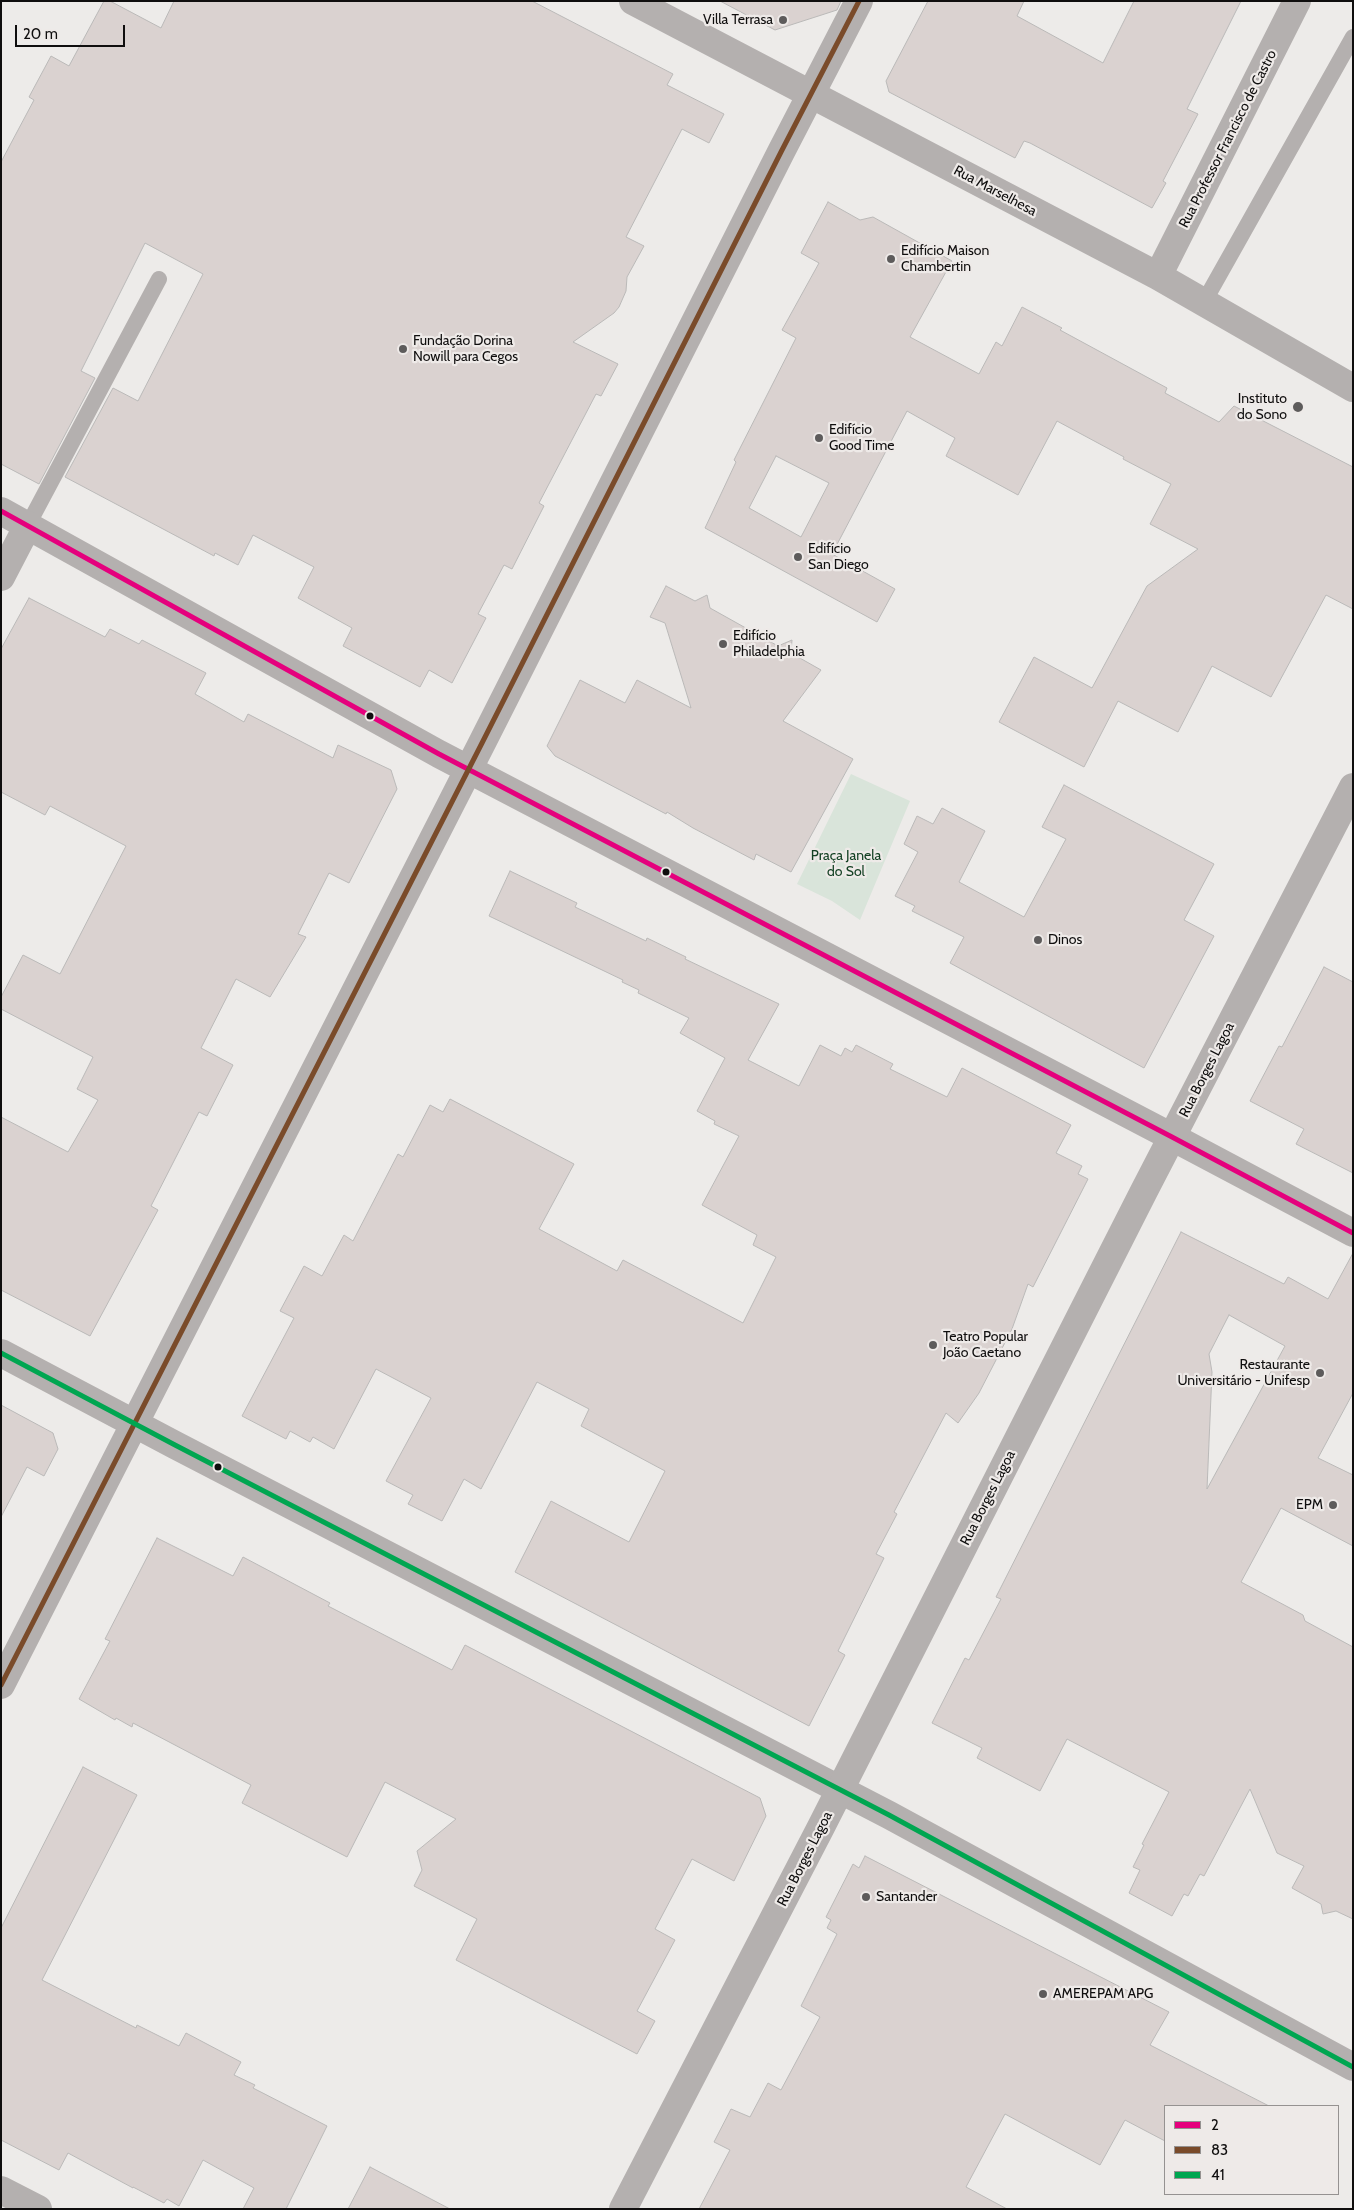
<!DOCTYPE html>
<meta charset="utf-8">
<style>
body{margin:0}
#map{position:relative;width:1354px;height:2210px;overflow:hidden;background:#edebe9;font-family:Cabin,sans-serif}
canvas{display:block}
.frame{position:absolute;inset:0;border:2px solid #0f0e0e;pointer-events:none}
.legend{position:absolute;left:1164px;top:2105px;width:175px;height:90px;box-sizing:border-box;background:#eeeae8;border:1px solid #959291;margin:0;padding:6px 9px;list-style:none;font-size:15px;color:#0f0e0e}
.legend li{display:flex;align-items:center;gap:10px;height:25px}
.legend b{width:25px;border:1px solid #959291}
.scale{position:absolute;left:15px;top:25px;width:110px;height:22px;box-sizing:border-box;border:2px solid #0f0e0e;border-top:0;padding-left:6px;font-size:15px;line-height:18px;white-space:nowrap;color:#0f0e0e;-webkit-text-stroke:4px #eeeae8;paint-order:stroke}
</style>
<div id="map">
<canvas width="1354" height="2210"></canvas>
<div class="frame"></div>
<ul class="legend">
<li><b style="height:6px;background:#e5007d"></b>2</li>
<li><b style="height:6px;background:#7a4b2a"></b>83</li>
<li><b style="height:6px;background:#00a651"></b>41</li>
</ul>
<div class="scale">20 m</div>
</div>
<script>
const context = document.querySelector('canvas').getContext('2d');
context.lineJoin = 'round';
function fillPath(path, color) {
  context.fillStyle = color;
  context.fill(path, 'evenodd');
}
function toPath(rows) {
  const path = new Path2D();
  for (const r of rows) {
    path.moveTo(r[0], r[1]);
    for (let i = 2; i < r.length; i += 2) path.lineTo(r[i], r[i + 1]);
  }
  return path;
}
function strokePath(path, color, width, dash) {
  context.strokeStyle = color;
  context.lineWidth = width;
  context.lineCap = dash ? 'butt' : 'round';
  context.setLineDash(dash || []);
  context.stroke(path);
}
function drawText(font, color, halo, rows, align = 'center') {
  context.font = font + ' Cabin,sans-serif';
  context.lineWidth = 4.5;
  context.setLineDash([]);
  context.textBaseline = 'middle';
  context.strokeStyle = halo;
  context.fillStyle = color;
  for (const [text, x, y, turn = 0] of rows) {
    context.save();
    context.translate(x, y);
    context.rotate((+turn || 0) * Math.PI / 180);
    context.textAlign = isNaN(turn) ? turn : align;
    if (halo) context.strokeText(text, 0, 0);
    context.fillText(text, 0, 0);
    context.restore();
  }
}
fillPath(toPath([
 [851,774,910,801,860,920,832,901,797,884]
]), '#d9e4da');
const building = toPath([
 [104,1,110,1,161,28,174,1,532,1,673,74,667,85,724,114,709,143,682,129,626,237,644,246,627,277,626,291,619,307,614,313,573,342,618,364,601,396,596,394,539,503,544,506,512,569,504,565,478,614,486,618,452,683,429,670,420,687,343,646,352,628,298,598,314,567,253,535,238,565,215,553,214,556,65,477,113,388,138,401,203,274,145,243,81,371,95,378,39,484,1,464,1,162,34,100,29,97,51,56,69,66,104,1],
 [720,1,841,1,837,10,775,30,720,1],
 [928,1,1024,1,1017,16,1103,63,1134,1,1241,1,1187,109,1198,114,1163,181,1166,183,1152,208,1030,143,1024,141,1015,158,889,92,886,81,928,1],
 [828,202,860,220,873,217,952,261,910,337,979,374,996,342,1002,346,1022,307,1062,328,1060,330,1167,388,1165,393,1219,422,1234,406,1353,467,1353,609,1326,595,1271,697,1212,666,1178,732,1118,701,1084,767,999,722,1034,657,1092,688,1147,586,1198,549,1150,524,1171,484,1123,459,1124,457,1057,421,1018,495,946,456,955,438,907,411,832,554,895,589,877,622,705,528,736,462,734,460,796,338,782,330,819,263,801,253,828,202],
 [776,456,829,483,801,537,749,508,776,456],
 [666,586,695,601,707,595,710,608,778,646,792,640,791,653,821,670,783,721,853,759,791,872,756,854,754,860,693,828,667,812,666,814,555,756,547,746,580,680,625,703,637,680,691,708,665,623,650,617,666,586],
 [29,598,105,637,110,629,139,644,142,640,206,673,195,694,244,722,248,714,333,758,338,745,391,770,397,789,349,883,329,873,298,934,306,937,270,997,236,979,201,1048,233,1065,207,1116,199,1112,151,1206,158,1210,90,1336,1,1290,1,1117,68,1152,98,1100,77,1089,93,1057,1,1009,1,997,23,955,60,974,126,846,50,806,45,815,1,792,1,649,29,598],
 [1064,785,1214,864,1184,920,1214,936,1144,1068,950,963,964,937,912,911,915,906,895,896,918,852,904,844,917,816,933,824,942,808,985,831,959,882,1024,917,1066,839,1042,827,1064,785],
 [510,871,577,903,575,907,646,941,647,938,686,957,685,959,779,1004,748,1060,799,1086,820,1045,841,1056,845,1048,852,1052,856,1045,893,1064,890,1069,947,1097,962,1068,1071,1125,1056,1153,1082,1166,1078,1174,1088,1179,1033,1287,1028,1284,1012,1329,979,1393,958,1423,946,1413,894,1512,897,1514,876,1554,884,1558,838,1651,845,1655,809,1726,515,1572,551,1501,629,1542,665,1471,581,1426,589,1409,537,1382,481,1489,464,1479,442,1521,408,1504,413,1495,386,1481,431,1398,376,1369,334,1449,313,1437,310,1442,290,1431,286,1439,242,1416,294,1318,280,1311,304,1266,322,1276,344,1235,353,1241,398,1154,403,1157,430,1105,443,1112,450,1099,574,1164,539,1229,617,1271,623,1260,743,1323,776,1257,753,1245,757,1235,702,1205,739,1136,714,1124,715,1121,697,1111,725,1058,680,1033,689,1018,638,993,639,990,622,982,623,980,489,916,510,871],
 [1324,967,1353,982,1353,1173,1296,1144,1304,1129,1250,1101,1279,1046,1282,1047,1324,967],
 [1181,1232,1284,1284,1288,1277,1328,1299,1353,1253,1353,1393,1318,1458,1353,1475,1353,1546,1281,1508,1241,1582,1303,1615,1305,1621,1353,1647,1353,1919,1336,1911,1323,1914,1321,1904,1292,1888,1304,1866,1277,1853,1250,1789,1204,1876,1200,1874,1188,1896,1184,1894,1172,1916,1129,1893,1140,1870,1133,1867,1144,1845,1142,1844,1169,1792,1067,1739,1040,1791,977,1758,982,1748,932,1723,965,1658,969,1660,1001,1599,996,1597,1181,1232],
 [1229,1315,1285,1346,1207,1489,1212,1372,1209,1354,1229,1315],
 [1,1405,53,1433,58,1449,44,1476,27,1467,1,1517,1,1405],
 [157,1538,233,1576,243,1557,330,1603,328,1606,452,1670,465,1645,760,1798,766,1816,734,1881,692,1859,655,1929,675,1940,637,2011,655,2021,637,2054,456,1960,477,1919,414,1886,422,1870,417,1851,456,1819,385,1782,347,1857,242,1803,251,1785,133,1723,132,1727,116,1718,115,1720,79,1699,110,1641,105,1639,157,1538],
 [83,1767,137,1795,42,1980,136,2028,137,2025,179,2046,186,2033,241,2062,234,2075,255,2085,253,2088,327,2126,286,2209,243,2209,254,2188,203,2160,179,2206,167,2199,164,2203,133,2187,133,2188,68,2153,59,2170,1,2140,1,1928,83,1767],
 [865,1856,1169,2012,1150,2045,1269,2106,1165,2106,1165,2141,1125,2120,1100,2165,1005,2114,966,2187,1007,2209,699,2209,730,2150,714,2142,731,2109,750,2117,768,2083,781,2090,820,2017,801,2006,837,1934,827,1928,831,1920,826,1917,853,1864,859,1868,865,1856],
 [370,2167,450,2209,348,2209,370,2167]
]);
fillPath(building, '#dad2d0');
strokePath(building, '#bab9b8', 1);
strokePath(toPath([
 [1204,302,1353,37],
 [28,525,159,279]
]), '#b4b0af', 16);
strokePath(toPath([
 [633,1,1158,276,1353,388],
 [1158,276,1297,1],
 [1,511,439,754,1172,1137,1353,1233],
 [1,577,28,525],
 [1,1353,175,1445,889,1815,1353,2067],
 [1,1685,482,743,781,152,859,1],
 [1,2190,38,2209]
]), '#b4b0af', 28);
strokePath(toPath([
 [623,2209,821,1827,1144,1191,1353,787]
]), '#b4b0af', 28);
strokePath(toPath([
 [1,511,439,754,1172,1137,1353,1233]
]), '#e5007d', 5);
strokePath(toPath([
 [1,1685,482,743,781,152,859,1]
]), '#7a4b2a', 5);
strokePath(toPath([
 [1,1353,175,1445,889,1815,1353,2067]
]), '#00a651', 5);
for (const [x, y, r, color] of [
 [783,20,5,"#5d5b5b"],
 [891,259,5,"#5d5b5b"],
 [403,349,5,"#5d5b5b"],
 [1298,407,6,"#5d5b5b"],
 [819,438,5,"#5d5b5b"],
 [798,557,5,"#5d5b5b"],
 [723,644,5,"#5d5b5b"],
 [370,716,4.5,"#0f0e0e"],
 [666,872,4.5,"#0f0e0e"],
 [1038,940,5,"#5d5b5b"],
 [933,1345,5,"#5d5b5b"],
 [1320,1373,5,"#5d5b5b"],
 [218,1467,4.5,"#0f0e0e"],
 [1333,1505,5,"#5d5b5b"],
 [866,1897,5,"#5d5b5b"],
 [1043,1994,5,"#5d5b5b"]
]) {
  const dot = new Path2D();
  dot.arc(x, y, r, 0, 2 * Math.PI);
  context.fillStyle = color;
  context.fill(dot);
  strokePath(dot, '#eeeae8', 2);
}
drawText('14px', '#0f0e0e', '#eeeae8', [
 ["Villa Terrasa",773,20,"right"],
 ["Edifício Maison",901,251],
 ["Chambertin",901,267],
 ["Fundação Dorina",413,341],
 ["Nowill para Cegos",413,357],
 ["Instituto",1287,399,"right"],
 ["do Sono",1287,415,"right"],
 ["Edifício",829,430],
 ["Good Time",829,446],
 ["Edifício",808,549],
 ["San Diego",808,565],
 ["Edifício",733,636],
 ["Philadelphia",733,652],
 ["Dinos",1048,940],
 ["Teatro Popular",943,1337],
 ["João Caetano",943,1353],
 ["Restaurante",1310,1365,"right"],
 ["Universitário - Unifesp",1310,1381,"right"],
 ["EPM",1323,1505,"right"],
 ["Santander",876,1897],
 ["AMEREPAM APG",1053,1994]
], 'left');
drawText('14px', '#0f0e0e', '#eeeae8', [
 ["Rua Professor Francisco de Castro",1228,139,-63],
 ["Rua Marselhesa",995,191,28],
 ["Rua Borges Lagoa",1207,1070,-63],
 ["Rua Borges Lagoa",988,1498,-63],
 ["Rua Borges Lagoa",805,1859,-63]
]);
drawText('14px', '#144124', '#eeeae8', [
 ["Praça Janela",846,856],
 ["do Sol",846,872]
]);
</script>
